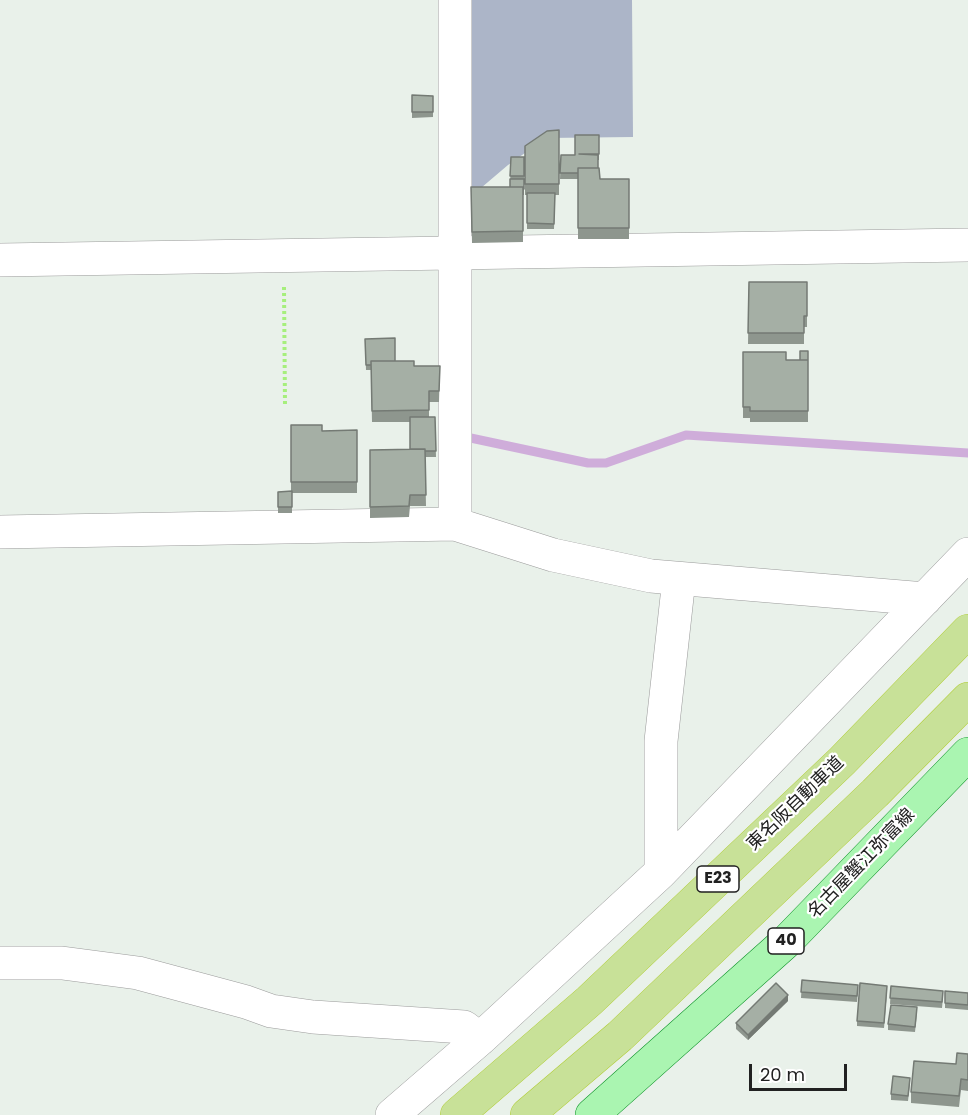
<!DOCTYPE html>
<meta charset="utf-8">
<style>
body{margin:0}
#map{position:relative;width:968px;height:1115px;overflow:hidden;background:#e9f1ea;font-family:Poppins,sans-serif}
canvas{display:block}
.scale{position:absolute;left:749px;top:1064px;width:98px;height:27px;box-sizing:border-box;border:3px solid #212121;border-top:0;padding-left:8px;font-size:18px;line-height:21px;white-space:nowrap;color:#212121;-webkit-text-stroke:4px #fff;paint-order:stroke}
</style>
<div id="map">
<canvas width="968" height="1115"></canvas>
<div class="scale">20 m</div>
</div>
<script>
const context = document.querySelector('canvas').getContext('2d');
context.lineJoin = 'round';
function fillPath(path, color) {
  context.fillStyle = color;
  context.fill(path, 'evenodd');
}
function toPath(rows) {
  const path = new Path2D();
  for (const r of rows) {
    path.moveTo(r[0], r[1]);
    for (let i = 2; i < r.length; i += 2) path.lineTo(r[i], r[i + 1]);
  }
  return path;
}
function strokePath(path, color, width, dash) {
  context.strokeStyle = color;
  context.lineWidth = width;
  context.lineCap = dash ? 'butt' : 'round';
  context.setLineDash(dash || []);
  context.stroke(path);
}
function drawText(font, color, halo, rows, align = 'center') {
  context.font = font + ' Poppins,"Noto Sans JP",sans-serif';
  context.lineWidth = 4.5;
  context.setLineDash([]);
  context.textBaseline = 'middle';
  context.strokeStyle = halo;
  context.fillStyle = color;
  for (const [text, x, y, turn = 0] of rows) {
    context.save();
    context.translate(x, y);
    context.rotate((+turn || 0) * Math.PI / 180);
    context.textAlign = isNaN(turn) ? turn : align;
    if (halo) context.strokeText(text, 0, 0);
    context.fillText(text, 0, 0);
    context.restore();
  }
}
fillPath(toPath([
 [463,0,632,0,633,137,546,138,508,165,468,199]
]), '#acb5c8');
strokePath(toPath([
 [466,437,588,463,606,463,686,435,968,453]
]), '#cfadda', 9);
const street = toPath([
 [455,0,455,524,553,555,651,576,925,599],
 [0,260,968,245],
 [0,532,455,524],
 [661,872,661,741,679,579],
 [0,963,62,963,138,973,246,1002,271,1011,313,1017,464,1027,480,1039],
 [392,1115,480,1039,661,872,968,554]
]);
const primary = toPath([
 [592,1115,787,941,968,754]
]);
const highway = toPath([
 [457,1115,589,1001,842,761,968,631],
 [527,1115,620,1036,875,793,968,699]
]);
strokePath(street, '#9b9b9b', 34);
strokePath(primary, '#0d9228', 34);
strokePath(highway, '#b1cd37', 34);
strokePath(toPath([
 [284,287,285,404]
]), '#a6ef7c', 4, [3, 3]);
strokePath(street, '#fff', 33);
strokePath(primary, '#aaf5b1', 33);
strokePath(highway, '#c8e198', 33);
fillPath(toPath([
 [433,96,433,117,412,118,412,112],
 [559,130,559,195,555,195,554,229,527,229,527,195,525,195,525,146],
 [599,135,599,160,598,160,598,168,600,179,629,179,629,239,578,239,578,179,560,179,561,155,575,155],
 [511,157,524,157,524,195,523,195,523,242,472,243,471,187,510,187],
 [749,282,807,282,807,327,804,327,804,344,748,344],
 [365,339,395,361,414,366,440,366,439,402,429,402,429,417,435,417,436,457,425,457,426,506,410,506,409,517,370,518,370,450,410,449,410,422,372,422,371,370,366,370],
 [743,352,786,360,808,360,808,422,750,422,750,418,743,418],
 [291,425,322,431,357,430,357,493,292,493,292,513,278,513,278,492,291,491],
 [802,980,858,991,857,1002,801,998],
 [891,986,943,997,942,1008,890,1004],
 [945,991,968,993,968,1010,945,1008],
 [887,992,884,1028,857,1026,857,1021],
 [788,1001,748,1040,736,1029,736,1023],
 [917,1013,915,1032,888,1030,888,1024],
 [968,1054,968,1091,961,1090,959,1107,911,1103,911,1092,956,1064],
 [910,1083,908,1101,891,1100,891,1094]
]), '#8e968e');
fillPath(toPath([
 [788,995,788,1001,748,1040,748,1035]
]), '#747a74');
const building = toPath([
 [412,95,433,96,433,112,412,112,412,95],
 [559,130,559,184,525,184,525,146,547,131,559,130],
 [575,135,599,135,599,154,579,154,598,155,598,168,578,168,578,173,560,173,561,155,575,155,575,135],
 [511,157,524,157,524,176,510,176,511,157],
 [578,168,599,168,600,179,629,179,629,228,578,228,578,168],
 [510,179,524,179,524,189,523,189,523,187,510,187,510,179],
 [471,187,523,187,523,231,472,232,471,187],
 [527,193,555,193,554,224,527,223,527,193],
 [749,282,807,282,807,316,804,316,804,333,748,333,749,282],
 [395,338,395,361,371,361,371,365,366,365,365,339,395,338],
 [800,351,808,351,808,360,800,360,800,351],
 [743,352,786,352,786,360,808,360,808,411,750,411,750,407,743,407,743,352],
 [371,361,414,361,414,366,440,366,439,391,429,391,429,410,372,411,371,361],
 [410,417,435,417,436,451,425,451,425,449,410,449,410,417],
 [291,425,322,425,322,431,357,430,357,482,291,482,291,425],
 [425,449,426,495,410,495,409,506,370,507,370,450,425,449],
 [292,491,292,507,278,507,278,492,292,491],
 [802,980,858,985,857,996,801,992,802,980],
 [776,983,788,995,748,1035,736,1023,776,983],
 [860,983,887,986,884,1023,857,1021,860,983],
 [891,986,943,991,942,1002,890,998,891,986],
 [945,991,968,993,968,1005,945,1003,945,991],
 [891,1005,917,1007,915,1027,888,1024,891,1005],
 [957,1053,968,1054,968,1080,961,1079,959,1096,911,1092,914,1061,956,1064,957,1053],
 [893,1076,910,1078,908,1096,891,1094,893,1076]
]);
fillPath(building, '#a5afa5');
strokePath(building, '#747a74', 1.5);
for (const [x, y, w] of [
 [718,879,42],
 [786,941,36]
]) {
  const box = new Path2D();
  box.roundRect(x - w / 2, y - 13, w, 26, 4.5);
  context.fillStyle = '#fff';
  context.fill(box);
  strokePath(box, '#212121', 1.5);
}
drawText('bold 16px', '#212121', null, [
 ["E23",718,879],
 ["40",786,941]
]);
drawText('18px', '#212121', '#fff', [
 ["東名阪自動車道",796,804,-44],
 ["名古屋蟹江弥富線",862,864,-46]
]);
</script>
